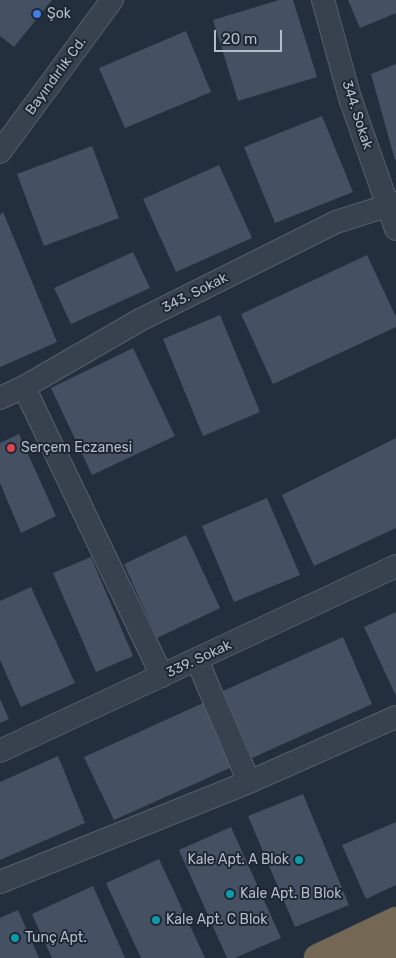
<!DOCTYPE html>
<meta charset="utf-8">
<style>
body{margin:0}
#map{position:relative;width:396px;height:958px;overflow:hidden;background:#242f3e;font-family:Rubik,sans-serif}
canvas{display:block}
.scale{position:absolute;left:214px;top:30px;width:68px;height:22px;box-sizing:border-box;border:2px solid #b4bcc9;border-top:0;padding-left:6px;font-size:15px;line-height:18px;white-space:nowrap;color:#b4bcc9;-webkit-text-stroke:4px #1d2633;paint-order:stroke}
</style>
<div id="map">
<canvas width="396" height="958"></canvas>
<div class="scale">20 m</div>
</div>
<script>
const context = document.querySelector('canvas').getContext('2d');
context.lineJoin = 'round';
function fillPath(path, color) {
  context.fillStyle = color;
  context.fill(path, 'evenodd');
}
function toPath(rows) {
  const path = new Path2D();
  for (const r of rows) {
    path.moveTo(r[0], r[1]);
    for (let i = 2; i < r.length; i += 2) path.lineTo(r[i], r[i + 1]);
  }
  return path;
}
function strokePath(path, color, width, dash) {
  context.strokeStyle = color;
  context.lineWidth = width;
  context.lineCap = dash ? 'butt' : 'round';
  context.setLineDash(dash || []);
  context.stroke(path);
}
function drawText(font, color, halo, rows, align = 'center') {
  context.font = font + ' Rubik,sans-serif';
  context.lineWidth = 4;
  context.setLineDash([]);
  context.textBaseline = 'middle';
  context.strokeStyle = halo;
  context.fillStyle = color;
  for (const [text, x, y, turn = 0] of rows) {
    context.save();
    context.translate(x, y);
    context.rotate((+turn || 0) * Math.PI / 180);
    context.textAlign = isNaN(turn) ? turn : align;
    if (halo) context.strokeText(text, 0, 0);
    context.fillText(text, 0, 0);
    context.restore();
  }
}
fillPath(toPath([
 [0,0,52,0,14,47,0,36],
 [279,0,293,0,317,77,238,101,213,20],
 [348,0,396,0,396,13,360,28],
 [186,31,211,92,125,128,99,68],
 [396,64,396,159,395,160,371,74],
 [322,116,353,192,275,223,244,147],
 [92,146,119,218,44,246,17,174],
 [219,165,252,238,176,272,143,199],
 [3,212,57,342,0,367,0,215],
 [133,252,150,288,71,324,54,288],
 [367,255,396,317,396,327,273,384,241,314],
 [220,315,260,412,203,436,163,339],
 [133,348,175,436,92,475,51,388],
 [19,434,56,516,21,533,0,483,0,443],
 [396,438,396,528,314,566,282,495],
 [267,498,300,575,234,602,202,526],
 [186,535,220,608,157,638,124,564],
 [91,557,133,656,96,672,53,573],
 [31,587,75,683,21,707,0,660,0,601],
 [396,612,396,696,364,627],
 [343,637,372,704,252,758,223,691],
 [0,699,9,719,0,723],
 [203,703,232,767,114,820,84,757],
 [58,756,85,823,0,860,0,782],
 [303,794,349,905,295,927,248,816],
 [396,822,396,885,366,899,342,845],
 [231,827,281,938,235,958,227,958,179,850],
 [159,859,205,958,141,958,106,883],
 [93,886,125,958,52,958,32,914],
 [18,910,39,958,0,958,0,918]
]), '#455162');
const minor = toPath([
 [323,0,350,98,396,229],
 [0,152,112,0],
 [24,387,162,676],
 [0,398,24,387,140,320,336,222,396,203],
 [197,660,249,782],
 [0,751,396,566],
 [0,882,249,782,396,717]
]);
const highway = toPath([
 [318,958,396,921],
 [352,958,396,945]
]);
strokePath(minor, '#565f6c', 24);
strokePath(highway, '#434c59', 29);
strokePath(minor, '#38414e', 22);
strokePath(highway, '#746855', 28);
for (const [x, y, r, color] of [
 [37,14,5,"#3f7fe0"],
 [11,448,5,"#e0444e"],
 [299,860,5,"#0f9aa8"],
 [230,894,5,"#0f9aa8"],
 [156,920,5,"#0f9aa8"],
 [15,938,5,"#0f9aa8"]
]) {
  const dot = new Path2D();
  dot.arc(x, y, r, 0, 2 * Math.PI);
  context.fillStyle = color;
  context.fill(dot);
  strokePath(dot, '#1d2633', 2);
}
drawText('14px', '#b4bcc9', '#1d2633', [
 ["Şok",47,14],
 ["Serçem Eczanesi",21,448],
 ["Kale Apt. A Blok",289,860,"right"],
 ["Kale Apt. B Blok",240,894],
 ["Kale Apt. C Blok",166,920],
 ["Tunç Apt.",25,938]
], 'left');
drawText('14px', '#b4bcc9', '#1d2633', [
 ["Bayındırlık Cd.",56,76,-54],
 ["344. Sokak",357,115,72],
 ["343. Sokak",195,293,-27],
 ["339. Sokak",199,659,-25]
]);
</script>
